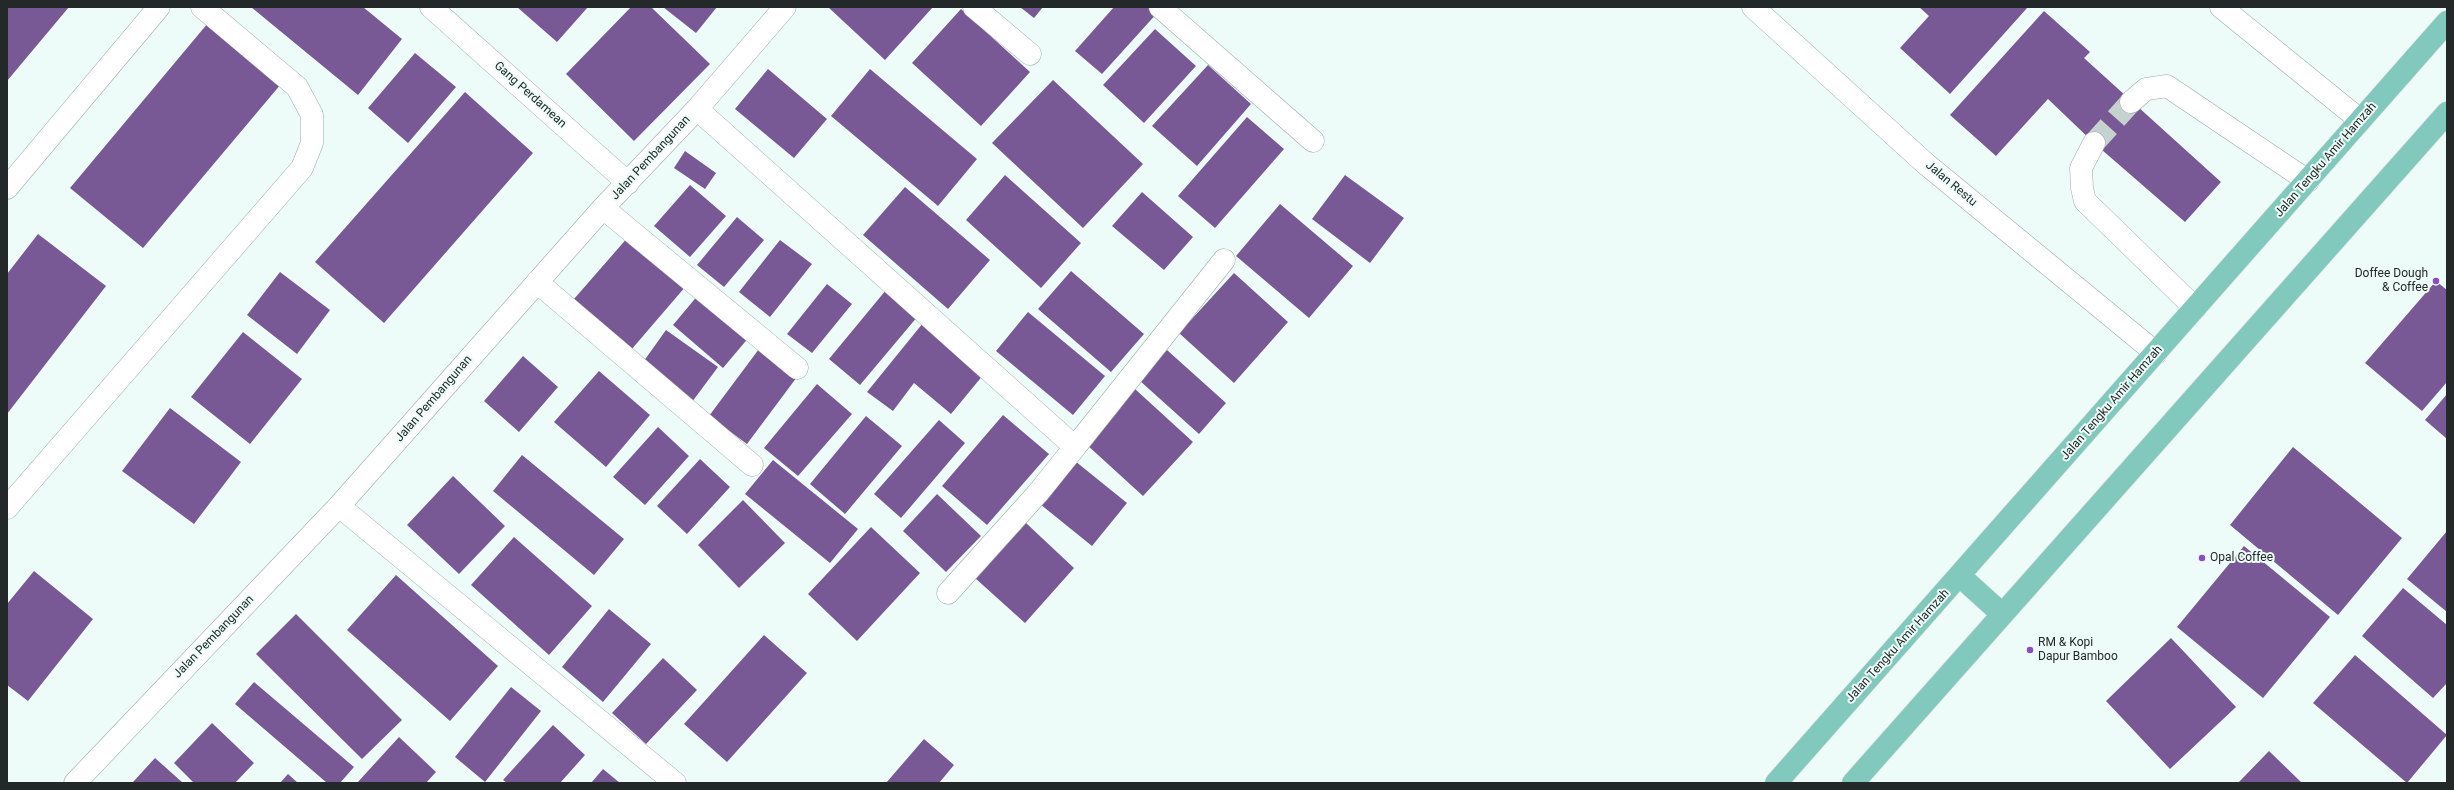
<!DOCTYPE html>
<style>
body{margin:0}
#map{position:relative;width:2454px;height:790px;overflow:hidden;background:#edfcf8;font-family:Roboto,sans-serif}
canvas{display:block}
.frame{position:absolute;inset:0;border:8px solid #232928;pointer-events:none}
</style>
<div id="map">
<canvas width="2454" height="790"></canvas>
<div class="frame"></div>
</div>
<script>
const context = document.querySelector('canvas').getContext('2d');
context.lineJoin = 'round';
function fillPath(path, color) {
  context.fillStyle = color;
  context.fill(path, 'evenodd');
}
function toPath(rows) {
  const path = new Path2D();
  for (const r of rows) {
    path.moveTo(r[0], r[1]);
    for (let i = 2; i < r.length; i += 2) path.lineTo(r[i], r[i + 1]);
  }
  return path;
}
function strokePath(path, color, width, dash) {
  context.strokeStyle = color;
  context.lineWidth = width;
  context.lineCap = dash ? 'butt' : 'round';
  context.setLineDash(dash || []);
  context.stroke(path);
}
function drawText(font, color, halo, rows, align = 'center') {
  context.font = font + ' Roboto,sans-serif';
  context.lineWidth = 4;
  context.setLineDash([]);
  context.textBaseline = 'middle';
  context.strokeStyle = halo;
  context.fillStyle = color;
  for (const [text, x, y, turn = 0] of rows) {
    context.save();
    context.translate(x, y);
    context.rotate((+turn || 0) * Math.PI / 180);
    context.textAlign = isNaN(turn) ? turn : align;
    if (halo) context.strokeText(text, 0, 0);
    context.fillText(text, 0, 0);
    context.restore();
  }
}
fillPath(toPath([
 [7,7,69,7,7,81],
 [251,7,363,7,402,39,358,95],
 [517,7,588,7,557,42],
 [631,7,651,7,710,64,634,141,566,74],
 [663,7,717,7,696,33],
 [828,7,933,7,885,60],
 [1020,7,1043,7,1034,18],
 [1114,7,1154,7,1159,11,1102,74,1075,51],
 [1919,7,2028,7,1950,94,1900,48,1929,16],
 [961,9,1030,72,981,126,912,63],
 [2044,11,2090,52,2084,58,2221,182,2185,222,2094,143,2048,99,1996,156,1950,115],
 [208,23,281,84,143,248,70,188],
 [1155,29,1196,66,1144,123,1103,85],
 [415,53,456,87,408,143,368,108],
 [1208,65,1251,104,1197,166,1152,126],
 [768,69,827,119,794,158,735,109],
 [870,69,977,159,938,206,831,116],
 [1053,80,1143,164,1083,228,992,143],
 [465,92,533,153,384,323,315,262],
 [1247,117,1284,149,1215,228,1178,196],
 [685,151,716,173,705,189,674,168],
 [1005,175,1081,243,1041,288,966,220],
 [1345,175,1404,218,1370,263,1312,219],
 [690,185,726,216,690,257,654,226],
 [905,187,990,260,948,309,863,235],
 [1142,192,1193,237,1164,270,1112,226],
 [1280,204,1353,266,1309,318,1236,256],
 [737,217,764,240,724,287,697,265],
 [38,234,106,286,7,414,7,274],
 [629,236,686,286,631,350,574,299],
 [780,240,812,264,770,317,739,292],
 [1071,271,1144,334,1111,372,1038,309],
 [280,272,330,310,297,354,247,315],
 [1234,273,1288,322,1234,383,1179,333],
 [2436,281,2447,290,2447,382,2422,411,2365,363],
 [827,284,852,304,812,353,787,334],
 [886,290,918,316,860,385,829,359],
 [699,294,750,336,723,368,673,325],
 [1028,312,1105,376,1073,415,996,351],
 [923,323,984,374,951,414,914,383,893,411,867,392],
 [666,330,718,367,692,402,641,365],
 [243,332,302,379,250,444,191,397],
 [759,349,797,377,747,444,709,416],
 [1167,350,1226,403,1199,434,1139,380],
 [523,356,558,387,519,432,484,401],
 [599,371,650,415,606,467,554,422],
 [817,384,852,414,798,476,764,448],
 [1135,389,1193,442,1143,496,1086,444],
 [2447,394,2447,439,2425,420],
 [170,408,241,462,194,524,122,471],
 [1003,415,1049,454,987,525,942,486],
 [866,416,902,446,845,514,810,484],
 [939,420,965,443,901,518,874,494],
 [658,427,689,456,645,505,613,477],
 [2293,447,2402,538,2338,615,2230,525],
 [522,455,624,539,594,575,493,491],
 [700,459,730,487,687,534,657,506],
 [773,460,858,529,830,563,745,494],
 [1075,461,1127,503,1092,546,1040,504],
 [453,476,505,526,459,574,407,525],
 [937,494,981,536,946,572,903,531],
 [743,500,785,543,739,588,698,545],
 [1026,523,1074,568,1025,623,975,578],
 [871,527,920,573,857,641,808,594],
 [2447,531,2447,612,2407,579],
 [514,537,592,606,549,655,471,585],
 [2244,546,2330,617,2263,698,2177,627],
 [34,571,93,619,28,701,7,685,7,604],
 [396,575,498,666,450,721,347,630],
 [2403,588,2447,625,2447,683,2433,698,2362,636],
 [609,609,651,644,603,702,562,667],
 [296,614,402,720,362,759,256,654],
 [764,635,807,673,727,762,684,724],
 [2171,638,2236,707,2170,769,2106,701],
 [2355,655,2447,735,2407,783,2313,703],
 [663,658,697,690,646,744,612,713],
 [254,682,354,767,340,783,327,783,235,704],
 [511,687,541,711,485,782,455,757],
 [212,723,254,763,235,783,194,783,174,763],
 [553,725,585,755,560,783,507,783,503,780],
 [399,737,436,772,426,783,357,783],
 [924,739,954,765,939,783,886,783],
 [2269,751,2302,783,2238,783],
 [155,758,183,783,133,782],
 [603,769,620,783,591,783],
 [288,774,298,783,280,783]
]), '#785996');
strokePath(toPath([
 [2094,143,2131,102]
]), '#c5d2ce', 22, [22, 11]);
const minor = toPath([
 [431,7,628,183],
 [974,7,1030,54],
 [1160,7,1313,141],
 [1753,7,1926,164,2156,353],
 [2221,7,2360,120],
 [2131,102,2146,89,2167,86,2308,181],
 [697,109,1075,447,1038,493,948,593],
 [2094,143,2081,168,2082,188,2085,201,2195,308],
 [7,188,159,7],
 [603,208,797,368],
 [537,282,752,465],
 [1075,447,1224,260],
 [339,506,675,783],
 [7,508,302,168,312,143,312,115,297,87,202,7],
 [75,783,339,506,603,208,697,109,785,7]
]);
const major = toPath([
 [1960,576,2002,614],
 [1776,783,2447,22],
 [1853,783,2447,113]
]);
strokePath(minor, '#9caaa6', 23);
strokePath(major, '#d7d8d8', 23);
strokePath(minor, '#fff', 22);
strokePath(major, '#82c9bd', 22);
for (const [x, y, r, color] of [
 [2436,281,4,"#8d4cc1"],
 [2202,558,4,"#8d4cc1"],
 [2030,650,4,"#8d4cc1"]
]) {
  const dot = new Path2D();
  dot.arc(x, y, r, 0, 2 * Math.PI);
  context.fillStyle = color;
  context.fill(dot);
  strokePath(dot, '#edfcf8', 1.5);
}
drawText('12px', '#232928', '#edfcf8', [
 ["Gang Perdamean",530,95,42],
 ["Jalan Pembangunan",651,158,-47],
 ["Jalan Tengku Amir Hamzah",2326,160,-49],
 ["Jalan Restu",1951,184,40],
 ["Jalan Pembangunan",434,399,-49],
 ["Jalan Tengku Amir Hamzah",2112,403,-49],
 ["Jalan Pembangunan",214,637,-46],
 ["Jalan Tengku Amir Hamzah",1898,646,-48]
]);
drawText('12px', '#232928', '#edfcf8', [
 ["Doffee Dough",2428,274,"right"],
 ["& Coffee",2428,288,"right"],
 ["Opal Coffee",2210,558],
 ["RM & Kopi",2038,643],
 ["Dapur Bamboo",2038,657]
], 'left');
</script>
